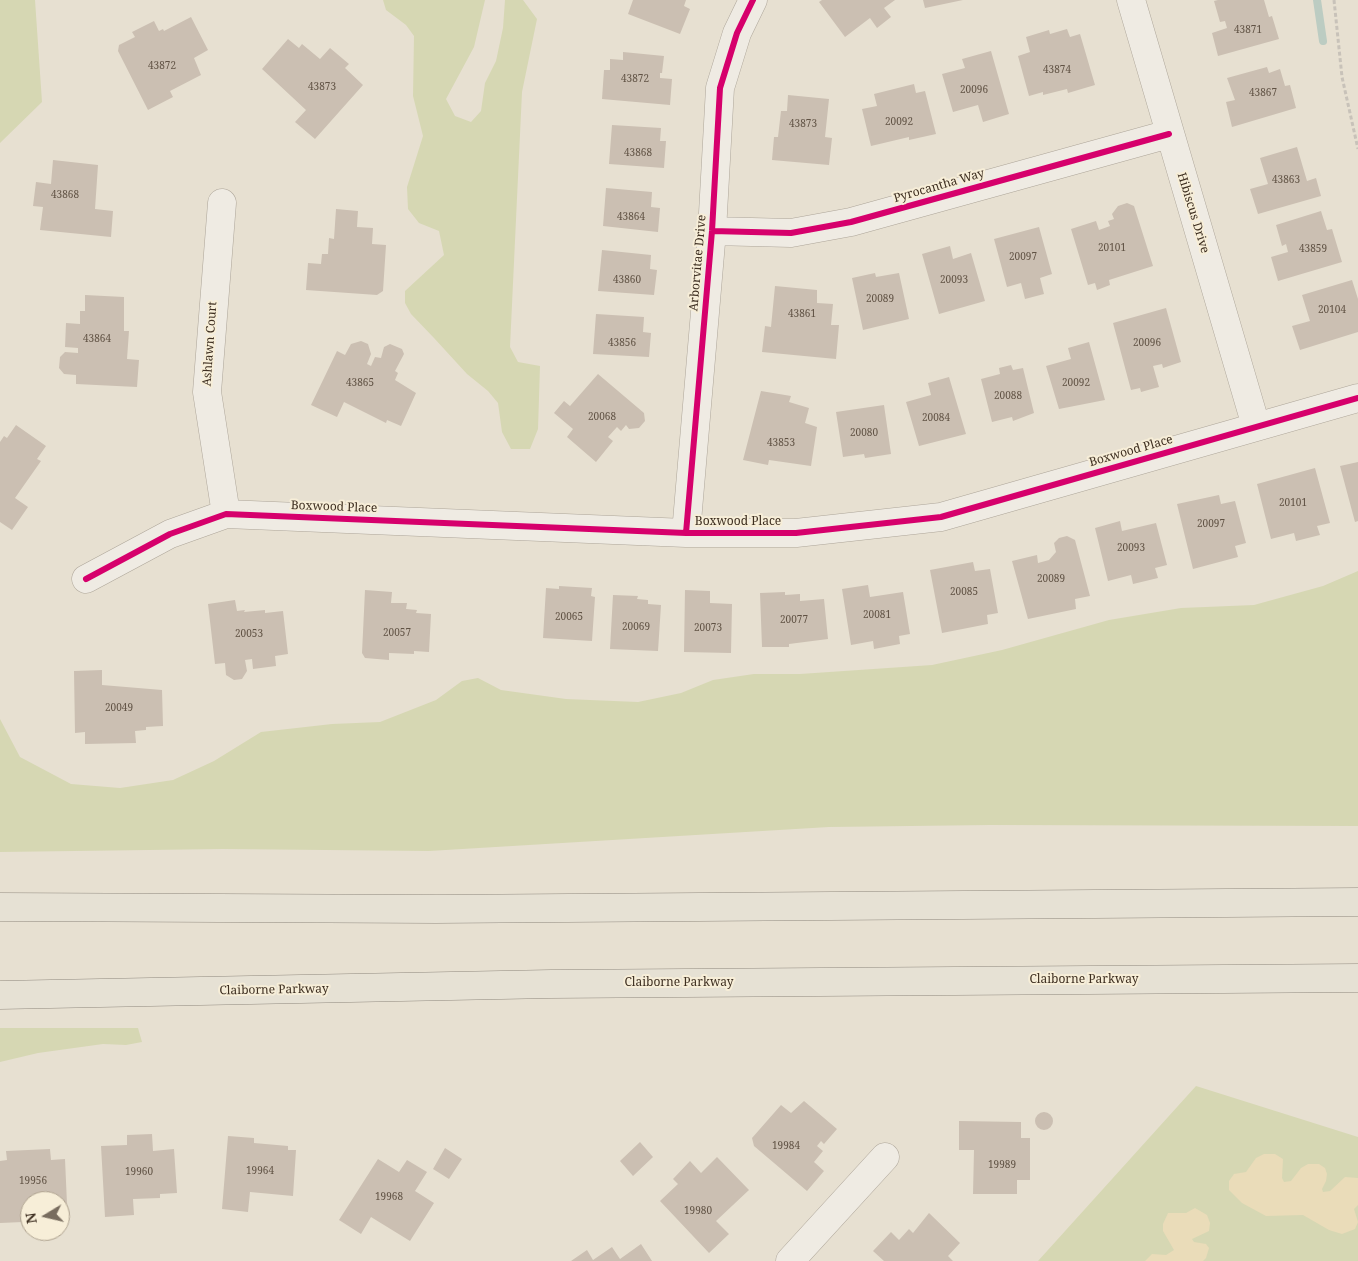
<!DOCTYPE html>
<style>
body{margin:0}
#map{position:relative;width:1358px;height:1261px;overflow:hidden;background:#e7e0d1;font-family:"Noto Serif",serif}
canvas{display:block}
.north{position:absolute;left:20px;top:1191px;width:50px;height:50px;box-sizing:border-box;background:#f7eed8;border:1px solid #ada18e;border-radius:50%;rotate:261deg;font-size:14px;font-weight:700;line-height:20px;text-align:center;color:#3d2e20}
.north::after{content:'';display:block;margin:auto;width:18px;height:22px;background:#786c5e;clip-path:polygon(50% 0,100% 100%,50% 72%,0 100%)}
</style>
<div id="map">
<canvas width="1358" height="1261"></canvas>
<div class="north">N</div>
</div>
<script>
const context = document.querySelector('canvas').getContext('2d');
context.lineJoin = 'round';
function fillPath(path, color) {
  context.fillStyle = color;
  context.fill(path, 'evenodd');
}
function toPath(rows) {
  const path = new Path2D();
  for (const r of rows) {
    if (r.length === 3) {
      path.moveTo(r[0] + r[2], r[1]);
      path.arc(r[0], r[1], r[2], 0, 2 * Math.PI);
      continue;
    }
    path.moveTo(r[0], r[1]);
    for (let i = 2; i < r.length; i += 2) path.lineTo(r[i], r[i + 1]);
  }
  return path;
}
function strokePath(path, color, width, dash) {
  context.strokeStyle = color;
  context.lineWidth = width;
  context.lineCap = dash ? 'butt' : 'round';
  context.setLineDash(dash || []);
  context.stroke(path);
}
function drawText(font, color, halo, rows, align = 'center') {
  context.font = font + ' "Noto Serif",serif';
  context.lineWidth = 4;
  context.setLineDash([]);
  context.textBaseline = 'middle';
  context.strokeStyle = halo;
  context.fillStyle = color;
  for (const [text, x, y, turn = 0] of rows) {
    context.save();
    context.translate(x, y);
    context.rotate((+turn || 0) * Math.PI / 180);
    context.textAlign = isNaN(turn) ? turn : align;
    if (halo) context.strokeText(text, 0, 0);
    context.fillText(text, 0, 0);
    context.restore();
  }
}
fillPath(toPath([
 [0,0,35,0,42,102,0,143],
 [383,0,485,0,474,47,446,99,455,116,471,122,481,111,485,83,496,61,503,28,505,0,523,0,537,19,522,92,510,347,518,362,540,366,538,429,530,449,511,449,502,432,498,403,488,391,467,374,434,338,411,314,405,303,405,291,444,255,439,231,419,223,408,209,407,187,423,136,413,96,414,36,406,25,386,10],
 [1358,571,1358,826,991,825,829,827,429,851,223,849,0,852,0,719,20,757,71,784,120,788,173,780,214,761,261,732,332,724,380,722,436,700,462,681,478,678,501,690,566,699,638,702,681,693,713,680,754,674,800,674,932,665,1002,650,1109,620,1181,608,1254,605,1323,586],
 [0,1028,138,1028,142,1042,126,1045,103,1044,38,1053,0,1062],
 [1196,1086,1358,1137,1358,1261,1038,1261]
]), '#d6d7b3');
fillPath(toPath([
 [1264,1154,1275,1154,1283,1159,1282,1178,1284,1182,1291,1181,1301,1168,1308,1164,1319,1164,1325,1168,1327,1174,1326,1181,1322,1189,1323,1192,1330,1191,1345,1177,1358,1178,1358,1205,1354,1209,1358,1222,1355,1229,1342,1234,1329,1230,1303,1215,1266,1216,1242,1203,1229,1190,1229,1181,1234,1174,1246,1172,1256,1158],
 [1195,1208,1207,1215,1210,1223,1209,1231,1192,1239,1194,1242,1206,1244,1209,1248,1206,1258,1203,1261,1145,1261,1152,1254,1166,1255,1174,1250,1163,1231,1163,1224,1168,1213,1186,1213]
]), '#eadcb9');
strokePath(toPath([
 [1317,0,1323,41]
]), '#bcccc2', 8);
fillPath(toPath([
 [633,0,686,0,684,6,690,9,680,34,628,14],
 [822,0,895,0,884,8,891,17,877,28,870,18,845,37,819,2],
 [923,0,963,0,925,8],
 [1218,0,1264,0,1269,17,1272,16,1279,39,1218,56,1212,33,1227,28,1225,21,1220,22,1214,1],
 [191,17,208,50,194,58,201,75,170,91,173,97,148,110,118,51,119,45,135,37,132,32,154,21,159,31,163,29,164,31],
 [1067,29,1070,37,1080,34,1095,85,1068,93,1067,89,1043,95,1043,92,1029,96,1018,56,1030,52,1026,37,1049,30,1050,34],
 [288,39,299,48,302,44,320,59,330,48,349,64,345,68,363,85,315,139,295,122,306,110,262,69],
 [991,51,1009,114,983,122,978,105,953,112,942,74,965,68,962,59],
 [623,52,664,56,662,73,660,73,660,78,672,79,670,105,602,99,604,70,610,70,610,59,623,60],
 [1267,67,1269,73,1280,69,1285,86,1290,85,1296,108,1232,127,1226,102,1235,100,1227,78],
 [914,84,916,93,925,91,936,134,909,140,909,137,871,146,862,109,877,106,874,94],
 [788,95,829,99,825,137,832,138,829,165,772,160,774,137,778,137,781,111,787,111],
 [612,125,661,128,660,141,666,141,664,168,609,164],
 [1297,147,1307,181,1316,178,1321,196,1258,214,1250,189,1268,184,1260,158],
 [53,160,98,165,95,209,113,211,111,237,40,230,43,207,33,206,36,182,51,184],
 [606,188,652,192,651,207,660,208,658,232,603,226],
 [1127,203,1134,206,1153,266,1109,280,1110,285,1097,290,1095,283,1088,285,1071,229,1096,221,1099,230,1110,226,1108,221,1114,219,1112,214,1118,206],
 [336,209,358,211,357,227,373,228,372,244,386,245,383,291,377,295,306,290,308,263,321,264,322,254,328,254,329,238,334,239],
 [1321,211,1327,230,1332,229,1342,262,1278,281,1271,257,1288,252,1286,244,1282,246,1276,225],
 [1039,227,1052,274,1040,278,1044,294,1025,299,1021,283,1007,287,994,239],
 [950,246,953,259,971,253,985,301,939,314,922,254],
 [602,250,651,255,650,269,657,270,654,295,598,291],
 [875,273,876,277,899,273,909,319,863,330,852,278],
 [1352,280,1358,299,1358,332,1300,350,1292,326,1310,321,1302,295],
 [775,286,817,290,817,303,833,304,831,325,839,325,836,359,762,352,765,326,771,327],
 [85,295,124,297,124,331,129,331,127,359,139,360,137,387,76,384,76,375,64,374,59,368,60,357,65,352,78,353,78,348,65,347,66,323,80,324,80,311,85,311],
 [1166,308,1181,362,1163,368,1162,364,1153,366,1159,387,1141,392,1140,388,1131,390,1113,323],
 [596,314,644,317,643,332,651,333,649,357,593,354],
 [361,341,368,344,371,354,367,364,371,366,375,357,381,358,384,347,390,344,402,349,404,354,395,371,398,373,395,380,416,393,401,426,387,420,386,423,344,402,337,417,311,405,337,351,345,355,351,344],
 [1089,342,1105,400,1059,409,1046,366,1071,359,1068,348],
 [1011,365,1013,370,1023,368,1034,413,1013,421,1012,417,992,422,981,379,1000,374,999,368],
 [598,374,644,413,645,421,639,428,629,429,626,425,621,431,617,427,608,437,613,441,596,462,567,437,573,429,554,413,564,401,570,406],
 [949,377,966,434,919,446,906,402,931,395,928,383],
 [761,391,791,396,789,402,809,408,805,423,817,427,811,466,769,460,768,465,743,460],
 [884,405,891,454,865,458,864,454,843,457,836,412],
 [16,425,46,446,37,459,41,461,15,498,28,507,12,530,0,522,0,442,4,436,7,438],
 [1358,462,1358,521,1355,522,1340,466],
 [1315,468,1330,523,1317,526,1320,535,1296,541,1294,533,1271,539,1257,484],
 [1219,495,1221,504,1235,501,1246,543,1235,546,1238,557,1193,569,1177,504],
 [1120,521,1122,531,1156,523,1167,565,1155,568,1158,578,1133,584,1131,575,1108,581,1095,528],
 [1067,536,1075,540,1090,596,1075,599,1076,609,1028,619,1012,561,1037,555,1038,563,1049,560,1056,552,1054,543,1059,538],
 [973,562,975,571,990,569,998,613,987,615,988,624,942,633,930,570],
 [868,585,870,597,903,592,910,634,899,636,900,644,874,649,873,641,851,645,842,589],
 [559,586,592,588,591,596,595,597,592,641,543,638,546,588,559,589],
 [365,590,392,592,391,603,407,603,406,609,417,610,416,613,431,614,429,652,414,651,414,654,389,653,389,660,365,658,362,653],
 [685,590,710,591,710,603,732,604,731,653,684,652],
 [785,592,785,595,800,594,800,601,824,599,828,639,789,644,789,647,762,647,760,593],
 [613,595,638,596,637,599,648,600,648,604,661,605,658,651,610,649],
 [235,600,237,611,245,610,244,612,265,610,265,613,283,611,288,654,275,656,276,666,253,669,252,659,245,660,247,671,242,679,234,680,226,675,225,663,215,664,208,604],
 [102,670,102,685,162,690,163,726,146,727,146,730,135,731,136,743,85,744,85,732,75,733,74,671],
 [804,1101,837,1129,824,1144,821,1141,817,1146,823,1151,814,1162,824,1171,807,1191,754,1146,752,1138,781,1105,791,1113],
 [1044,1121,9],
 [959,1121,1021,1122,1021,1138,1030,1138,1030,1180,1017,1180,1017,1194,973,1194,974,1150,959,1150],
 [152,1134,153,1151,174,1149,177,1193,160,1194,160,1198,133,1199,134,1215,105,1217,101,1146,127,1145,127,1135],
 [228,1136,254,1138,254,1143,288,1146,288,1150,296,1150,293,1196,250,1192,248,1212,222,1209],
 [640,1142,653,1157,633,1176,620,1161],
 [445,1148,462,1159,449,1179,433,1169],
 [50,1149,51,1160,65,1159,67,1204,60,1205,60,1201,30,1201,30,1206,22,1207,23,1222,0,1223,0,1161,7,1160,6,1151],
 [717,1157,749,1190,716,1221,729,1234,709,1253,660,1201,678,1184,673,1179,690,1161,701,1173],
 [378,1159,399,1172,407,1160,427,1172,415,1191,434,1203,410,1241,371,1217,361,1234,339,1220],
 [929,1213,960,1243,948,1256,953,1261,884,1261,873,1251,891,1232,899,1240,909,1229,913,1233],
 [641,1244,652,1261,571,1261,587,1250,593,1260,612,1247,620,1259]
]), '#cbbfb2');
const minor = toPath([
 [1131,0,1256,426],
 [222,203,207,392,226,514],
 [712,231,791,233,851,222,1169,134],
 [686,533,712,231,720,88,737,33,753,0],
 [86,579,170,534,226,514,686,533,796,533,941,517,1358,398],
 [790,1261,885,1157]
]);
const major = toPath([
 [0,907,436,909,1358,902],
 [0,995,551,984,1358,978]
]);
strokePath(minor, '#ada599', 29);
strokePath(major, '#928b80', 29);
strokePath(toPath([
 [1334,0,1342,77,1358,149]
]), '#c8c2b9', 3, [4, 2.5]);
strokePath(minor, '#efebe3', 28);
strokePath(major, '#e6e1d4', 28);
strokePath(toPath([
 [712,231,791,233,851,222,1169,134],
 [686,533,712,231,720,88,737,33,753,0],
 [86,579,170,534,226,514,686,533,796,533,941,517,1358,398]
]), '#d6006c', 6);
drawText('10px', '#605244', null, [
 ["43871",1248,30],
 ["43872",162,66],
 ["43874",1057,70],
 ["43872",635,79],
 ["43873",322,87],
 ["20096",974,90],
 ["43867",1263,93],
 ["20092",899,122],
 ["43873",803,124],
 ["43868",638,153],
 ["43863",1286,180],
 ["43868",65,195],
 ["43864",631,217],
 ["20101",1112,248],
 ["43859",1313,249],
 ["20097",1023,257],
 ["43860",627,280],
 ["20093",954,280],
 ["20089",880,299],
 ["20104",1332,310],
 ["43861",802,314],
 ["43864",97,339],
 ["43856",622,343],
 ["20096",1147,343],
 ["43865",360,383],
 ["20092",1076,383],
 ["20088",1008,396],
 ["20068",602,417],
 ["20084",936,418],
 ["20080",864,433],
 ["43853",781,443],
 ["20101",1293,503],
 ["20097",1211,524],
 ["20093",1131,548],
 ["20089",1051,579],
 ["20085",964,592],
 ["20081",877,615],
 ["20065",569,617],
 ["20077",794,620],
 ["20069",636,627],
 ["20073",708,628],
 ["20057",397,633],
 ["20053",249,634],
 ["20049",119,708],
 ["19984",786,1146],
 ["19989",1002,1165],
 ["19964",260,1171],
 ["19960",139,1172],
 ["19956",33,1181],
 ["19968",389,1197],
 ["19980",698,1211]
]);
drawText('12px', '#3d2e20', '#f7eed8', [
 ["Pyrocantha Way",939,186,-16],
 ["Hibiscus Drive",1193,213,73],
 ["Arborvitae Drive",698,263,-85],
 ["Ashlawn Court",210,344,-86],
 ["Boxwood Place",1131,451,-16],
 ["Boxwood Place",334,507,2],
 ["Boxwood Place",738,522],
 ["Claiborne Parkway",1084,980],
 ["Claiborne Parkway",679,983],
 ["Claiborne Parkway",274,990,-1]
]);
</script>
